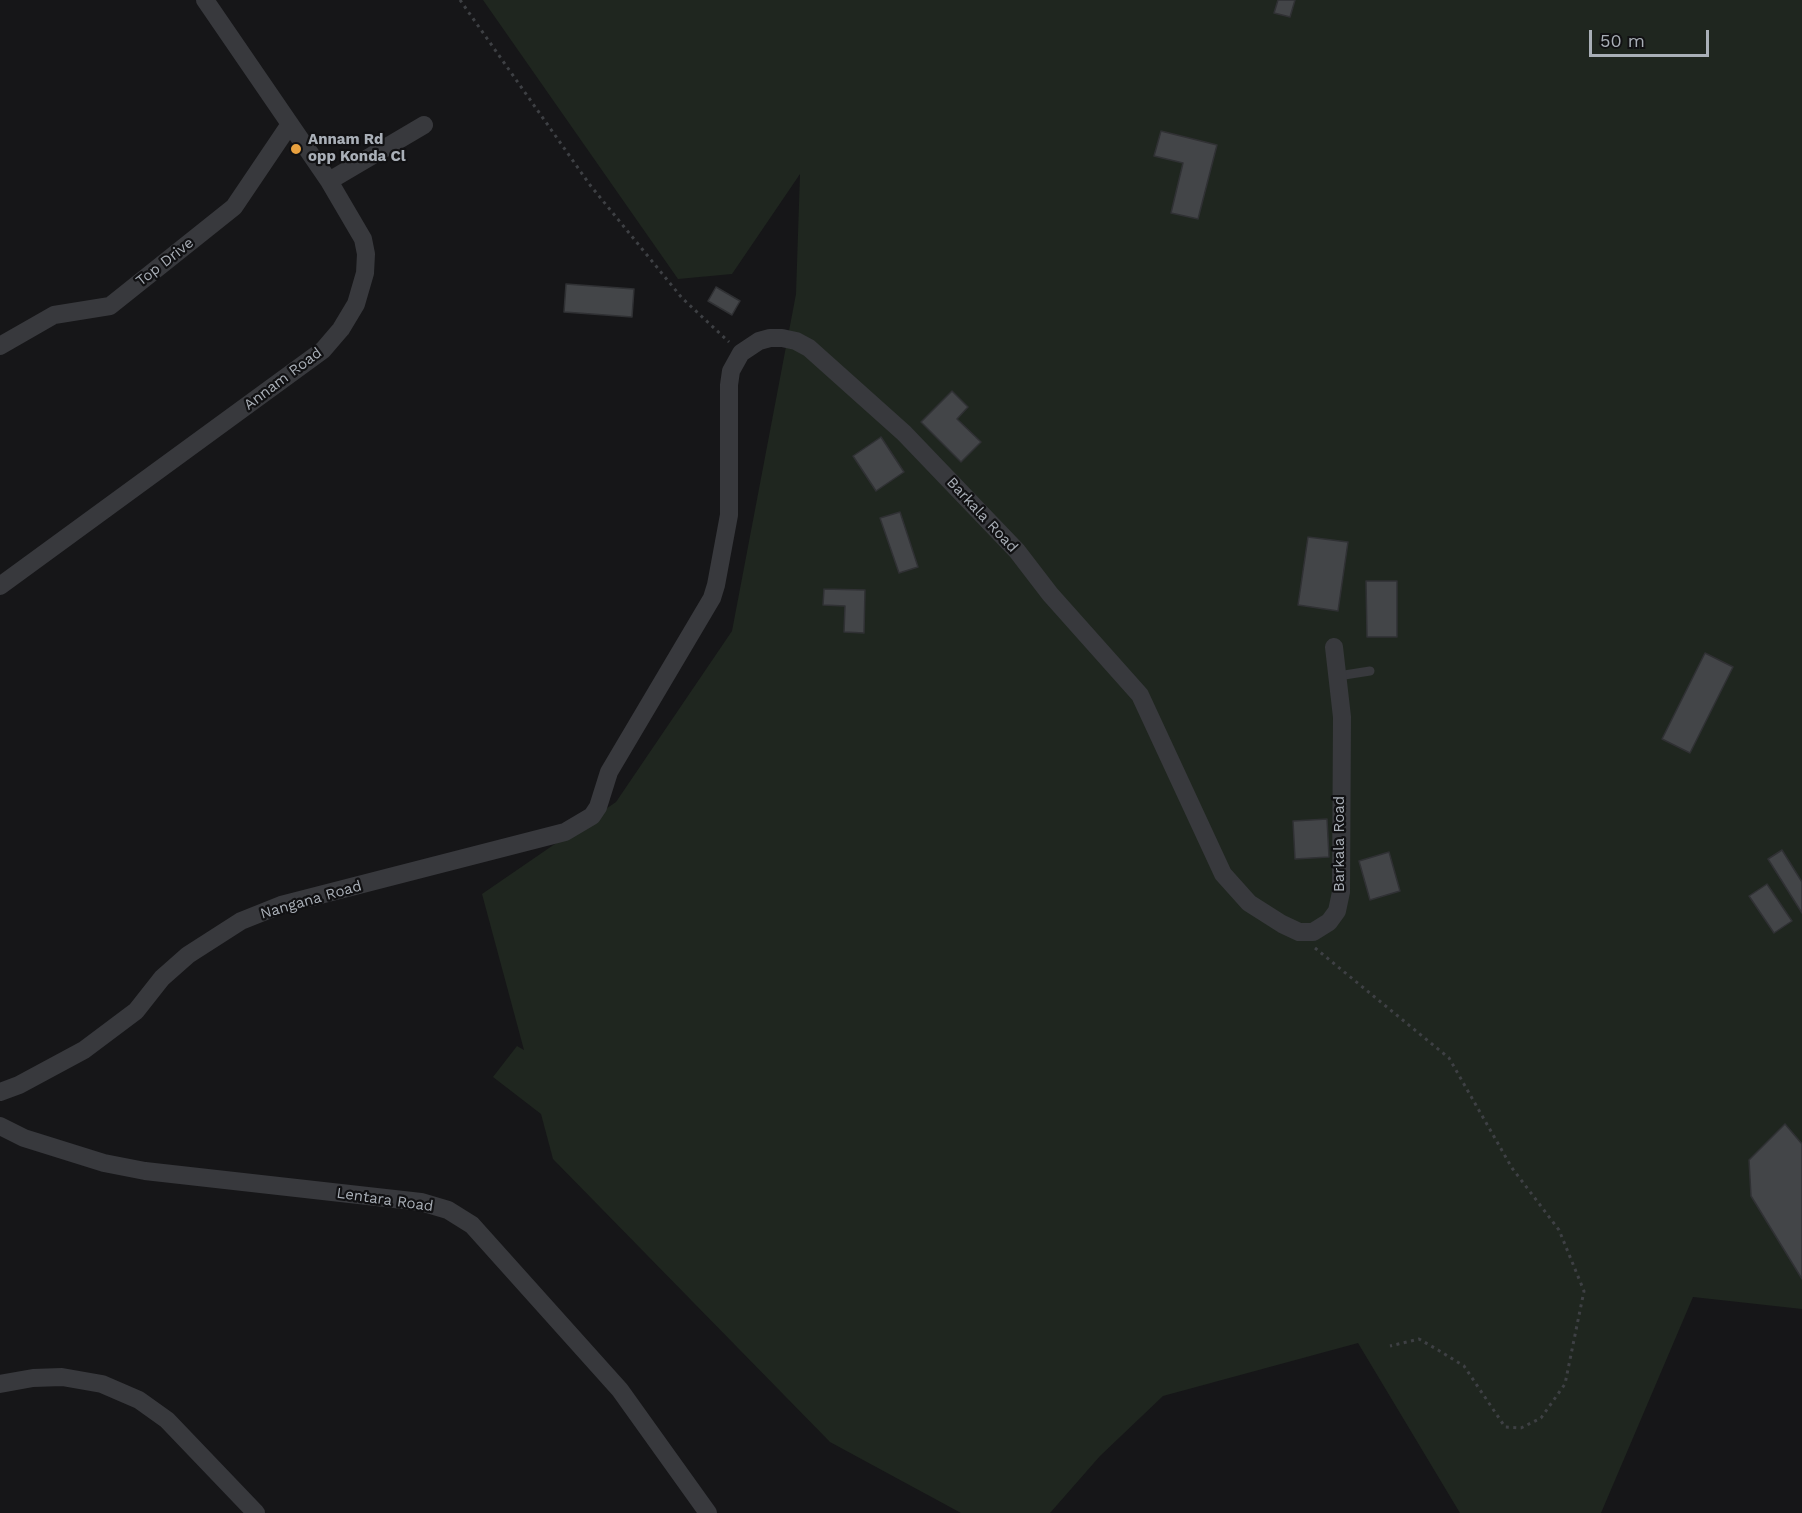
<!DOCTYPE html>
<style>
body{margin:0}
#map{position:relative;width:1802px;height:1513px;overflow:hidden;background:#161618;font-family:"Work Sans",sans-serif}
canvas{display:block}
.scale{position:absolute;left:1589px;top:30px;width:120px;height:27px;box-sizing:border-box;border:3px solid #a9afb7;border-top:0;padding-left:8px;font-size:18px;line-height:21px;white-space:nowrap;color:#a9afb7;-webkit-text-stroke:4px #111113;paint-order:stroke}
</style>
<div id="map">
<canvas width="1802" height="1513"></canvas>
<div class="scale">50 m</div>
</div>
<script>
const context = document.querySelector('canvas').getContext('2d');
context.lineJoin = 'round';
function fillPath(path, color) {
  context.fillStyle = color;
  context.fill(path, 'evenodd');
}
function toPath(rows) {
  const path = new Path2D();
  for (const r of rows) {
    path.moveTo(r[0], r[1]);
    for (let i = 2; i < r.length; i += 2) path.lineTo(r[i], r[i + 1]);
  }
  return path;
}
function strokePath(path, color, width, dash) {
  context.strokeStyle = color;
  context.lineWidth = width;
  context.lineCap = dash ? 'butt' : 'round';
  context.setLineDash(dash || []);
  context.stroke(path);
}
function drawText(font, color, halo, rows, align = 'center') {
  context.font = font + ' "Work Sans",sans-serif';
  context.lineWidth = 4.5;
  context.setLineDash([]);
  context.textBaseline = 'middle';
  context.strokeStyle = halo;
  context.fillStyle = color;
  for (const [text, x, y, turn = 0] of rows) {
    context.save();
    context.translate(x, y);
    context.rotate((+turn || 0) * Math.PI / 180);
    context.textAlign = isNaN(turn) ? turn : align;
    if (halo) context.strokeText(text, 0, 0);
    context.fillText(text, 0, 0);
    context.restore();
  }
}
fillPath(toPath([
 [483,0,1802,0,1802,1309,1693,1297,1601,1513,1460,1513,1358,1343,1163,1396,1100,1456,1050,1513,961,1513,830,1442,553,1159,541,1114,493,1077,517,1046,524,1050,482,894,616,802,732,631,796,294,800,174,732,274,678,279]
]), '#1f261f');
const building = toPath([
 [1278,0,1295,0,1290,17,1274,13,1278,0],
 [1161,131,1217,145,1198,219,1171,213,1183,163,1154,156,1161,131],
 [566,284,634,289,632,317,564,312,566,284],
 [716,287,740,301,732,315,708,301,716,287],
 [952,391,968,407,957,419,981,442,961,462,921,422,952,391],
 [881,437,904,472,876,491,853,456,881,437],
 [900,512,918,567,899,573,880,518,900,512],
 [1308,537,1348,542,1338,611,1298,605,1308,537],
 [1366,581,1397,581,1397,637,1367,637,1366,581],
 [824,589,865,590,864,633,844,632,845,606,823,605,824,589],
 [1705,653,1733,667,1690,753,1662,739,1705,653],
 [1327,819,1329,857,1295,859,1293,821,1327,819],
 [1782,850,1802,882,1802,913,1768,859,1782,850],
 [1389,852,1400,891,1370,900,1359,861,1389,852],
 [1767,884,1792,921,1774,933,1749,896,1767,884],
 [1785,1124,1802,1144,1802,1279,1751,1196,1749,1160,1785,1124]
]);
fillPath(building, '#434548');
strokePath(building, '#303134', 1.5);
strokePath(toPath([
 [460,0,590,185,682,298,729,342],
 [1315,948,1449,1058,1512,1168,1559,1230,1584,1291,1565,1384,1541,1418,1521,1428,1505,1427,1464,1366,1438,1350,1419,1339,1390,1346]
]), '#3e4044', 3, [3, 4.5]);
strokePath(toPath([
 [1338,676,1370,671]
]), '#38393d', 9);
strokePath(toPath([
 [329,181,424,125],
 [0,346,54,315,110,306,234,207,290,124],
 [0,586,323,350,341,329,356,304,365,273,366,254,363,239,329,181,205,0],
 [0,1092,19,1085,84,1050,136,1011,162,978,188,955,241,921,281,905,565,832,592,816,598,807,609,772,712,598,716,585,729,515,729,385,731,371,741,353,759,341,770,338,782,338,796,341,809,348,904,433,1017,551,1050,594,1140,695,1223,874,1249,903,1282,924,1299,932,1313,932,1329,922,1337,911,1341,892,1342,717,1334,647],
 [0,1126,24,1138,104,1163,145,1171,421,1202,448,1210,472,1225,620,1390,708,1513],
 [0,1384,33,1378,62,1377,102,1384,139,1400,167,1420,256,1513]
]), '#38393d', 18);
for (const [x, y, r, color] of [
 [296,149,6,"#e8a13f"]
]) {
  const dot = new Path2D();
  dot.arc(x, y, r, 0, 2 * Math.PI);
  context.fillStyle = color;
  context.fill(dot);
  strokePath(dot, '#111113', 2);
}
drawText('bold 15px', '#a9afb7', '#111113', [
 ["Annam Rd",308,140],
 ["opp Konda Cl",308,157]
], 'left');
drawText('15px', '#a9afb7', '#111113', [
 ["Top Drive",165,262,-38],
 ["Annam Road",283,379,-37],
 ["Barkala Road",982,515,47],
 ["Barkala Road",1340,844,-90],
 ["Nangana Road",311,900,-16],
 ["Lentara Road",385,1200,8]
]);
</script>
